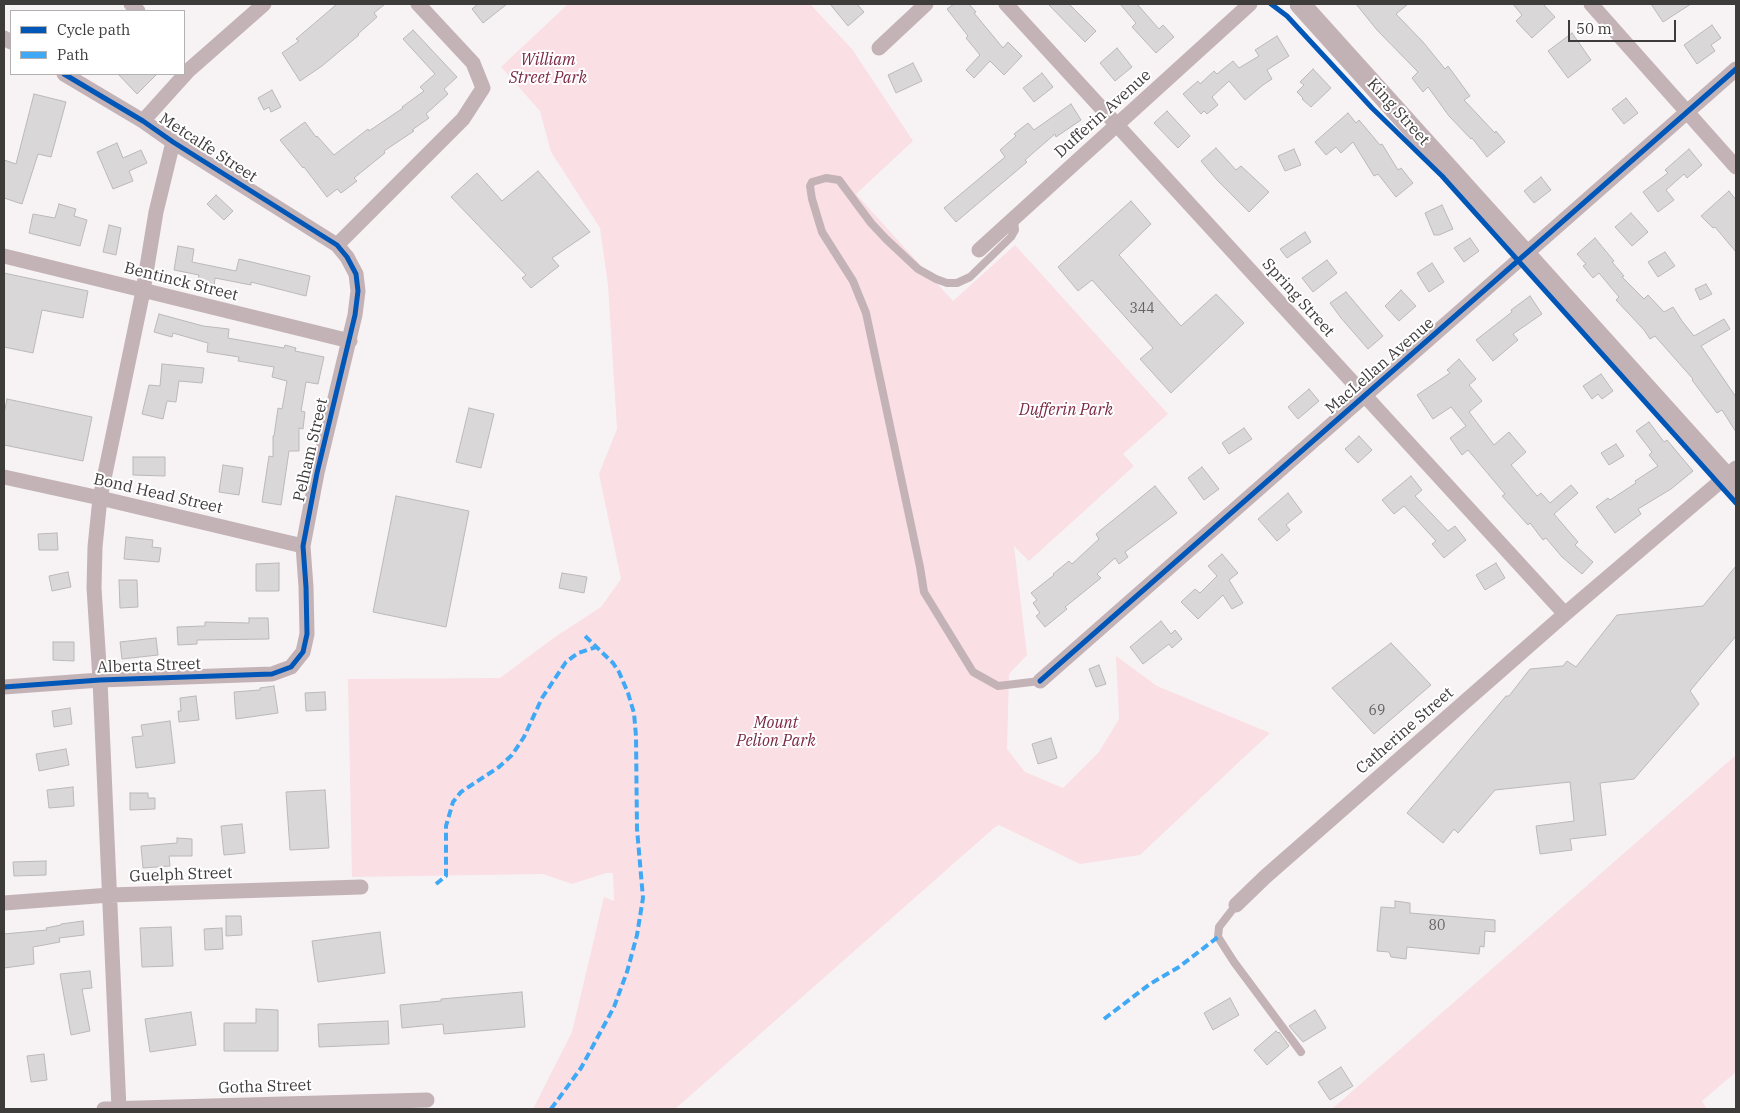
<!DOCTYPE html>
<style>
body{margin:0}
#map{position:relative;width:1740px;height:1113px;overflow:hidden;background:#f7f3f4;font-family:"IBM Plex Serif",serif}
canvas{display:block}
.frame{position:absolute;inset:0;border:5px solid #3e3b3b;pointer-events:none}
.legend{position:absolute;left:10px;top:10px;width:175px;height:65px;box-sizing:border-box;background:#fff;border:1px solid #b2b1b1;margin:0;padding:6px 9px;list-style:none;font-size:15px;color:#3e3b3b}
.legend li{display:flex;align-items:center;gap:10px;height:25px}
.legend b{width:25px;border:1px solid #b2b1b1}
.scale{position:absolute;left:1568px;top:20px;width:108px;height:22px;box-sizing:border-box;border:2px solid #3e3b3b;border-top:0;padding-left:6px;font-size:15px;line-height:18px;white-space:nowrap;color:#3e3b3b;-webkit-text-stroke:4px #fff;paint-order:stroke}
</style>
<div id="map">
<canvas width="1740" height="1113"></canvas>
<div class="frame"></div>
<ul class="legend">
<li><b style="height:6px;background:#0057b8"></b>Cycle path</li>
<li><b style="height:6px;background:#3fa9f5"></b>Path</li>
</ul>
<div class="scale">50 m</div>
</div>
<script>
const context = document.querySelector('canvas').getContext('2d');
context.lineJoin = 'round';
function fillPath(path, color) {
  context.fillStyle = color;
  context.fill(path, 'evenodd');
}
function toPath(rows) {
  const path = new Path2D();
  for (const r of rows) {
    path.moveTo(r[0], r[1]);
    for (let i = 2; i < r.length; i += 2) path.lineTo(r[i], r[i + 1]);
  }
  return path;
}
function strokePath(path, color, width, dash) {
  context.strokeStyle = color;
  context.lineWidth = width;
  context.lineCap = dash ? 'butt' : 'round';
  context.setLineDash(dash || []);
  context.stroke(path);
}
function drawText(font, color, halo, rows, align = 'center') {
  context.font = font + ' "IBM Plex Serif",serif';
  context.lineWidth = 4;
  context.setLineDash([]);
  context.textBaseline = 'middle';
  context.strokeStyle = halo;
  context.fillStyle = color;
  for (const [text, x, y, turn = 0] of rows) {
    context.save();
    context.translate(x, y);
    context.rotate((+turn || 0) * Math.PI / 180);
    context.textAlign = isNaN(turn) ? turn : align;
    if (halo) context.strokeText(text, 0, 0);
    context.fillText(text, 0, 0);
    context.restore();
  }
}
fillPath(toPath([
 [568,4,810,4,852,49,913,141,856,194,953,301,1015,245,1168,414,1123,454,1134,466,1029,561,1014,546,1027,655,1009,674,1007,749,1025,772,1063,788,1099,752,1119,719,1116,656,1157,686,1270,733,1140,855,1080,864,999,825,994,828,675,1109,533,1109,572,1032,604,897,614,901,613,873,606,873,572,884,543,874,352,877,348,679,500,678,555,637,601,607,621,579,599,474,617,429,608,285,600,228,551,152,540,111,501,67],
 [1736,755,1736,1072,1702,1101,1707,1109,1332,1109]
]), '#fadfe5');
const building = toPath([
 [337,4,385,4,374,13,377,17,358,34,359,35,322,66,300,81,282,53,299,41,296,39,337,4],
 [478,4,507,4,483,23,472,9,478,4],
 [830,4,857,4,864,12,848,26,830,4],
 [954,4,969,4,976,12,974,13,1003,48,1008,42,1022,56,1004,75,990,61,974,78,966,70,980,55,966,38,968,36,947,9,954,4],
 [1048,4,1069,4,1096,31,1085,42,1048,4],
 [1120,4,1137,4,1159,29,1163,25,1174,37,1156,53,1132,27,1136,23,1120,4],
 [1356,4,1408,4,1396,14,1423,42,1445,69,1448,66,1470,96,1464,100,1495,133,1496,131,1505,142,1487,157,1472,138,1471,139,1449,116,1428,87,1423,92,1412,78,1418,72,1377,30,1356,4],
 [1513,4,1543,4,1555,17,1532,38,1516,21,1522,15,1513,4],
 [1651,4,1691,4,1663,22,1651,4],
 [1712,25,1721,38,1711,45,1715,51,1697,64,1684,45,1712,25],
 [413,30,457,77,444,89,448,94,426,114,429,118,412,130,414,131,384,151,385,153,354,178,357,181,341,193,337,189,327,197,304,167,303,168,280,140,305,122,316,137,317,136,334,155,368,129,369,131,403,108,402,107,424,91,420,87,435,74,403,39,413,30],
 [1572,33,1591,60,1568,78,1548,51,1572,33],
 [1277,36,1289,56,1267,70,1272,79,1263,85,1245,100,1229,81,1212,97,1218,105,1207,114,1204,111,1201,114,1183,94,1198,81,1200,84,1214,71,1217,74,1233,61,1239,68,1259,56,1255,50,1277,36],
 [1117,48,1132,67,1115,81,1100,63,1117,48],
 [913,63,922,81,896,93,888,75,913,63],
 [1313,69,1331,88,1311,107,1302,99,1303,98,1297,92,1304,85,1300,82,1313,69],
 [1042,73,1053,87,1034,102,1023,88,1042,73],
 [118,74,157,74,137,94,118,74],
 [272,90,281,107,271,112,269,107,264,110,258,98,272,90],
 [34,94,66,102,51,157,38,154,22,204,4,198,4,160,16,164,34,94],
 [1626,98,1638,113,1624,124,1612,109,1626,98],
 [1071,104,1081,120,1056,137,1055,134,1025,160,1027,162,956,222,944,208,1005,157,1000,150,1016,136,1014,134,1028,123,1034,130,1071,104],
 [1167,111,1190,136,1178,148,1154,123,1167,111],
 [1348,113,1356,123,1359,120,1380,145,1382,144,1398,170,1401,168,1413,183,1396,197,1378,174,1374,176,1353,142,1341,153,1336,147,1326,155,1315,142,1348,113],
 [117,143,123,158,141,150,147,163,129,171,133,181,113,189,97,152,117,143],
 [1216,148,1236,170,1241,166,1269,192,1249,212,1217,180,1201,161,1216,148],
 [1294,149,1301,165,1285,171,1278,156,1294,149],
 [1689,149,1702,165,1687,178,1684,174,1666,190,1674,200,1658,212,1643,192,1668,173,1665,170,1689,149],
 [538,171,590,232,552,258,559,266,531,288,522,278,526,275,451,197,477,173,502,201,538,171],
 [1541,177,1551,190,1534,203,1524,191,1541,177],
 [1729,191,1736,200,1736,252,1715,227,1713,228,1701,216,1729,191],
 [216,195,233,211,224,220,207,204,216,195],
 [1131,201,1151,224,1119,255,1181,326,1216,294,1244,323,1171,393,1140,359,1153,348,1092,280,1078,291,1058,267,1131,201],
 [59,204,76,209,74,216,87,220,80,246,29,233,33,214,55,218,59,204],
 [1442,205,1453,229,1439,235,1434,235,1425,213,1442,205],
 [1631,213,1648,232,1632,246,1615,227,1631,213],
 [109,225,121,228,116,255,103,252,109,225],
 [1305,232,1311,242,1287,258,1280,249,1305,232],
 [1470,238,1479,251,1464,262,1454,248,1470,238],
 [1595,238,1614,261,1612,262,1624,276,1622,277,1644,299,1648,295,1664,312,1673,307,1682,321,1694,336,1724,319,1730,329,1701,346,1736,397,1736,432,1722,410,1717,413,1692,380,1693,379,1655,336,1650,339,1644,330,1616,300,1619,297,1599,273,1593,278,1583,266,1586,264,1577,254,1595,238],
 [178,246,194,249,192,262,236,271,239,259,310,276,306,296,251,282,251,285,215,278,214,287,197,284,199,275,174,270,178,246],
 [1665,252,1675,266,1658,277,1648,262,1665,252],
 [1327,260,1337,273,1313,292,1302,278,1327,260],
 [1432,263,1444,282,1429,292,1417,273,1432,263],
 [4,273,88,291,83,318,42,310,33,353,4,347,4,273],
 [1706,284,1712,294,1700,300,1695,289,1706,284],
 [1401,290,1416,306,1399,321,1385,306,1401,290],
 [1346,292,1383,336,1368,349,1341,318,1330,303,1346,292],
 [1530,296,1542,314,1513,334,1518,340,1493,361,1476,340,1512,312,1511,310,1530,296],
 [159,314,203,326,229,329,228,338,284,348,285,345,296,348,295,351,324,357,318,384,306,382,301,411,305,412,303,429,299,428,299,451,289,451,281,505,262,502,269,456,273,457,273,436,274,436,278,408,282,409,287,381,272,377,274,367,238,361,239,357,207,352,208,343,173,333,172,337,154,332,159,314],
 [1459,359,1476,379,1469,385,1482,401,1469,412,1494,445,1509,432,1526,452,1511,465,1537,496,1541,493,1550,503,1571,485,1578,493,1554,514,1578,542,1575,545,1593,562,1582,574,1562,557,1546,538,1543,540,1530,523,1528,525,1502,496,1505,494,1468,450,1462,455,1450,438,1466,426,1451,407,1433,419,1417,395,1450,373,1447,370,1459,359],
 [162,364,204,368,202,383,179,381,176,402,167,401,163,419,142,414,149,385,160,386,162,364],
 [1601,374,1613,391,1602,399,1598,394,1592,399,1583,386,1601,374],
 [1309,389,1319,401,1298,419,1288,407,1309,389],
 [7,399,92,417,83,461,4,445,4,414,7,399],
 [469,408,494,414,481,468,456,462,469,408],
 [1649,422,1664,442,1667,440,1693,471,1671,489,1638,509,1641,514,1615,533,1596,507,1608,498,1610,500,1636,483,1635,481,1658,466,1649,455,1652,452,1636,431,1649,422],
 [1244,428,1252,439,1229,454,1222,443,1244,428],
 [1359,436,1372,450,1358,463,1345,449,1359,436],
 [1616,444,1624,456,1609,465,1601,453,1616,444],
 [133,457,165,457,165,476,133,475,133,457],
 [223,465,243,468,239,495,219,492,223,465],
 [1202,467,1219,489,1204,500,1188,478,1202,467],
 [1411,476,1422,490,1415,496,1448,531,1455,526,1466,540,1444,558,1432,544,1436,541,1404,506,1394,514,1382,500,1411,476],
 [1155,486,1177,513,1125,552,1128,557,1119,564,1115,558,1097,574,1101,578,1065,607,1067,609,1045,627,1036,616,1040,613,1033,603,1037,600,1031,593,1054,575,1053,574,1069,561,1072,564,1099,539,1096,534,1155,486],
 [1288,493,1302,512,1286,525,1290,530,1277,541,1258,519,1288,493],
 [396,496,469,511,446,627,373,612,396,496],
 [57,533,58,550,39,550,38,534,57,533],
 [126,537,153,540,152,547,161,548,159,562,124,559,126,537],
 [1222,554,1238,573,1229,580,1243,603,1232,609,1223,595,1198,619,1181,602,1195,589,1200,593,1217,576,1208,566,1222,554],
 [279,563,279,591,256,591,256,564,279,563],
 [1496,563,1505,578,1485,590,1476,575,1496,563],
 [1736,566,1736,636,1690,691,1699,704,1634,779,1600,783,1606,835,1570,839,1572,850,1540,854,1536,826,1574,821,1570,782,1495,790,1458,833,1454,829,1443,843,1407,813,1506,696,1509,696,1530,669,1563,666,1567,661,1576,667,1617,615,1703,606,1736,566],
 [68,572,71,587,52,591,49,576,68,572],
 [562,573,587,577,584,593,559,588,562,573],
 [119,580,137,580,138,607,120,608,119,580],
 [249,618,268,618,269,639,197,640,197,644,178,645,177,627,205,626,205,622,249,623,249,618],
 [1161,621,1171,634,1175,630,1182,639,1172,648,1169,644,1143,664,1130,647,1161,621],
 [156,638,158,655,122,659,120,642,156,638],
 [53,642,74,642,74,661,53,660,53,642],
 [1391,643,1431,685,1374,734,1332,688,1391,643],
 [1099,665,1106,684,1096,687,1089,669,1099,665],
 [274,686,278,713,236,719,234,692,260,690,260,688,274,686],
 [325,692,326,710,306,711,305,693,325,692],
 [196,696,199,720,179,722,178,711,181,711,180,698,196,696],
 [70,708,72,724,54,727,52,711,70,708],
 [170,721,175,763,136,768,132,737,143,736,141,725,170,721],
 [1051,738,1057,758,1038,764,1032,744,1051,738],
 [66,749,69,765,39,771,36,754,66,749],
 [73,787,74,806,49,808,47,790,73,787],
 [325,790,329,848,290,850,286,792,325,790],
 [130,793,148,793,148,798,155,798,155,809,130,810,130,793],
 [242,824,245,853,224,855,221,826,242,824],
 [177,838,192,839,192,856,169,856,170,866,143,868,141,846,177,843,177,838],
 [46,861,46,875,14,876,13,862,46,861],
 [1395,901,1410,903,1410,913,1495,920,1495,932,1485,931,1484,947,1480,946,1479,954,1407,947,1406,959,1391,957,1389,952,1377,951,1381,907,1395,908,1395,901],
 [226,916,241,916,242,935,226,936,226,916],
 [83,921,84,935,59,938,60,942,33,947,34,964,4,968,4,934,47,930,46,928,61,925,61,924,83,921],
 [171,927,173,966,142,967,140,928,171,927],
 [222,928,223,949,205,950,204,929,222,928],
 [380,932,385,973,318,982,312,941,380,932],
 [90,971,92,988,82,989,90,1031,71,1035,60,974,90,971],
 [522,992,525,1027,444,1034,443,1024,402,1028,400,1005,441,1001,441,999,522,992],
 [1230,998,1239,1015,1213,1030,1204,1013,1230,998],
 [256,1009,278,1010,278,1051,224,1051,224,1023,256,1023,256,1009],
 [1315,1010,1326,1028,1303,1042,1289,1026,1315,1010],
 [191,1012,196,1045,150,1052,145,1019,191,1012],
 [388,1021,389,1044,319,1047,318,1024,388,1021],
 [1276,1031,1278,1033,1279,1032,1289,1046,1267,1065,1254,1050,1276,1031],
 [44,1054,47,1080,31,1082,27,1056,44,1054],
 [1341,1067,1353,1086,1330,1100,1318,1082,1341,1067]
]);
fillPath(building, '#dad7d8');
strokePath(building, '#bab8b8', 1);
strokePath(toPath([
 [1014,219,1015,230,1011,237,970,277,957,283,947,283,936,279,918,269,886,239,871,223,839,180,826,178,812,182,810,186,812,199,822,232,853,281,866,313,920,567,924,592,973,672,998,686,1040,681],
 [1236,905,1219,927,1218,937,1234,962,1301,1052]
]), '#c3b3b7', 8);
strokePath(toPath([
 [131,4,138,11],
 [1006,4,1565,614],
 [1591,4,1736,167],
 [4,38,11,42],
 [879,48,926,4],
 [143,121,189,70,264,4],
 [337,245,463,119,483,88,473,63,418,4],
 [979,250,1250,4],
 [4,256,350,341],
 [4,477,100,498,303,546],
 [1040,681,1736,69],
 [4,687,100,680,272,674,291,667,303,652,307,634,306,587,303,546,317,473,355,315,358,291,356,274,347,257,337,245,173,142,143,121,64,74],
 [4,903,110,895,361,887],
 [1236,905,1265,877,1565,614,1736,468],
 [104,1109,427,1100],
 [119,1109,100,680,94,588,95,547,100,498,143,291,156,212,173,142]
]), '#c3b3b7', 15);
strokePath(toPath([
 [1300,4,1736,488]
]), '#c2b1b5', 21);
strokePath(toPath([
 [436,884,446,876,446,826,453,802,461,792,499,767,512,755,524,737,542,698,566,662,578,653,596,647],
 [1104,1019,1150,984,1179,967,1218,937],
 [551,1109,581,1068,614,1007,627,972,637,935,643,898,637,829,636,736,634,713,628,693,619,672,613,663,583,634]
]), '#3fa9f5', 4, [8, 4]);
strokePath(toPath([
 [1271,4,1287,16,1372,108,1442,176,1736,503],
 [1040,681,1736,69],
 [4,687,100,680,272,674,291,667,303,652,307,634,306,587,303,546,317,473,355,315,358,291,356,274,347,257,337,245,173,142,143,121,64,74]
]), '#0057b8', 5);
drawText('14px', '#656262', null, [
 ["344",1142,309],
 ["69",1377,711],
 ["80",1437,926]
]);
drawText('italic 16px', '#7c2944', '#fff', [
 ["William",548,60],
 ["Street Park",548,78],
 ["Dufferin Park",1066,410],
 ["Mount",776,723],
 ["Pelion Park",776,741]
]);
drawText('16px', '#3e3b3b', '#fff', [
 ["King Street",1398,112,48],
 ["Dufferin Avenue",1103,114,-42],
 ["Metcalfe Street",208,148,33],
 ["Bentinck Street",181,282,14],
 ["Spring Street",1298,298,48],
 ["MacLellan Avenue",1380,366,-41],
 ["Pelham Street",311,450,-77],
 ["Bond Head Street",158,494,13],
 ["Alberta Street",149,666,-2],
 ["Catherine Street",1405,731,-41],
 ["Guelph Street",181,875,-2],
 ["Gotha Street",265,1087,-2]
]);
</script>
